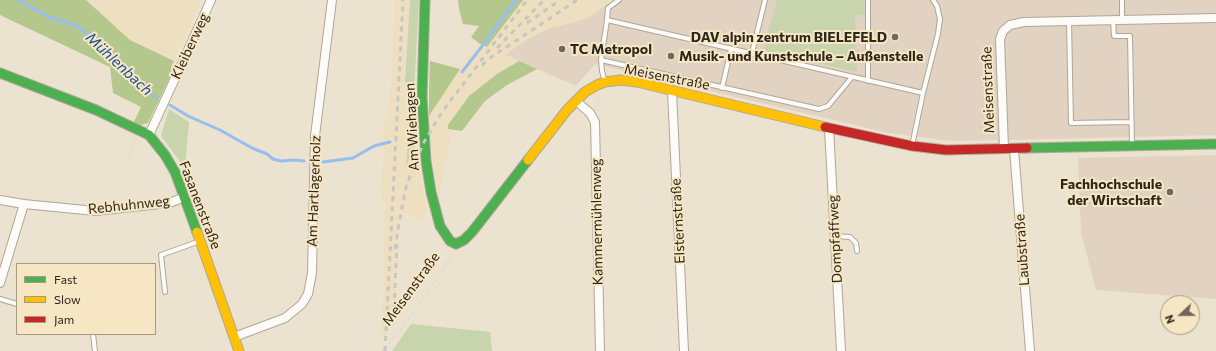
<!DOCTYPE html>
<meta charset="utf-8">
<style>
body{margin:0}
#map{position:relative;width:1216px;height:351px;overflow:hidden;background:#ebe2cf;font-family:Commissioner,sans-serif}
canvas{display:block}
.legend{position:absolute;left:16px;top:263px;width:140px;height:72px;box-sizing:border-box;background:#f6e6c4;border:1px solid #a69a80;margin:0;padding:5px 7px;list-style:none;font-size:12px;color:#2d271a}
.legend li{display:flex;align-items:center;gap:8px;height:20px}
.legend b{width:20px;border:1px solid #a69a80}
.north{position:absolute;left:1160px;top:295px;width:40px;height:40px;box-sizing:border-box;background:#f6e6c4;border:1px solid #a69a80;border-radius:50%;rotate:248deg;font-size:11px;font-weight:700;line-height:16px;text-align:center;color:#2d271a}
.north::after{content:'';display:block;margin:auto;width:14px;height:18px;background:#706859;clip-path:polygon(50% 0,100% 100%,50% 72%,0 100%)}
</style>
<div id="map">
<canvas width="1216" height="351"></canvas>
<ul class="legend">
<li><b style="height:5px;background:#4caf50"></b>Fast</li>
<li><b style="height:5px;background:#ffc107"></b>Slow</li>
<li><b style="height:5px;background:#c62828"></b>Jam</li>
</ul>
<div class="north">N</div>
</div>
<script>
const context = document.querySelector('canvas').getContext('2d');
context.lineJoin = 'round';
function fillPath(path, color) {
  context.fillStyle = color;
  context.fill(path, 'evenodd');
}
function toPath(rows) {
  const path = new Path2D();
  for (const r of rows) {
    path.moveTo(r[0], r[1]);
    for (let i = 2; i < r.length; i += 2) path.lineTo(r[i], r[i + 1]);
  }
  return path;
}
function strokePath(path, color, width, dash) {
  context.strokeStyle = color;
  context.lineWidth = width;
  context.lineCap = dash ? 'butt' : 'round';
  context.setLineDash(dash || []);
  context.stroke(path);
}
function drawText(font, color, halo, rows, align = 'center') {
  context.font = font + ' Commissioner,sans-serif';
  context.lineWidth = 4;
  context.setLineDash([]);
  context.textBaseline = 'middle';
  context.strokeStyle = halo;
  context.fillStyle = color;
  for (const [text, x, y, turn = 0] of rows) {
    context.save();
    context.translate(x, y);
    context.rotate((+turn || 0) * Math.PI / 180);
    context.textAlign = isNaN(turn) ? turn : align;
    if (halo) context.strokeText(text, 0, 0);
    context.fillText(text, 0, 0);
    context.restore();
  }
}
fillPath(toPath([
 [614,0,1216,0,1216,135,959,141,943,140,889,133,595,64,576,86,505,55,526,40,552,27,575,22,589,17],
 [1216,155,1216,299,1096,290,1081,233,1078,158]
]), '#e1d2c2');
fillPath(toPath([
 [86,0,201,0,174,61,130,40],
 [395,0,410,0,405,81,410,87,406,165,416,144,422,186,427,209,424,220,401,212,399,224,393,323,381,341,383,296,385,205,382,203,381,187,384,145,382,145,383,128,388,116,390,100],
 [523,0,614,0,589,17,575,22,552,27,526,40,505,54,519,61,497,74,469,96,448,125,450,137,439,199,434,170,429,116,460,69,480,44,487,47]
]), '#eedfc0');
fillPath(toPath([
 [410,0,419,0,414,92,416,144,406,167,408,142,410,87,405,81],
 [777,0,864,0,866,14,855,15,857,72,763,50],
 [169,109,189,122,185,168,161,136],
 [411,324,490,332,492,351,392,351]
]), '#c8d4ac');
fillPath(toPath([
 [0,0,86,0,130,40,174,61,171,67,172,73,148,123,140,125,134,122,141,107,113,93,110,67,0,15],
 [458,0,523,0,487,47,480,44,471,37,479,26,463,24,459,9],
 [430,61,460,69,429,116,429,91],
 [519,61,537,69,507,85,485,101,462,131,448,129,448,125,469,96,497,74]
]), '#b4c88e');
strokePath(toPath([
 [18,0,49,17,77,26,117,59,144,91,155,97],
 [462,72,483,45,516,0],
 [170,105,188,116,220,130,252,148,267,154,273,159,281,161,294,160,304,161],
 [323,162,353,158,374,146,390,142]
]), '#98bef0', 3);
const lane = toPath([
 [868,0,868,81],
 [1122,0,1122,20],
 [607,20,608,8,619,0],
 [1113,20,1114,36,1130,36,1132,146],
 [1069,21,1071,123,1132,122],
 [752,53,765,0],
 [601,60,819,109,828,106,852,77],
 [605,82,602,71,601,60,607,20,923,93,912,146],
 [722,88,731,49],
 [923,93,938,34,940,19,937,6,933,0],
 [835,236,850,237,856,243,857,251],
 [165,292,161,255,200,241],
 [0,299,17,304],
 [93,334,95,351]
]);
const street = toPath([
 [672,91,684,351],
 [576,101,590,113,595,122,600,351],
 [829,128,841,351],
 [149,135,211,0],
 [1004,149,1000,39,1003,31,1010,25,1024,22,1216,18],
 [1014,149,1030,351],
 [0,200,24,204,95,211,169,203,185,197],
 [0,283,24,204],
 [234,337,285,318,302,304,308,294,312,273,315,136,332,0]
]);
const fast = toPath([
 [425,0,422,97,426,161,431,192,440,226,450,241,456,244,464,240,472,232,528,160],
 [0,73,96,110,149,135,165,155,175,172,197,232],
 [1027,148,1216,144]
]);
const slow = toPath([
 [528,160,567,110,585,92,597,85,605,82,620,80,637,82,825,127],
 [197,232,239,351]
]);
const jam = toPath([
 [825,127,912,146,946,150,1027,148]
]);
strokePath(lane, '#aea799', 6);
strokePath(street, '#aea799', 10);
strokePath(fast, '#aea799', 11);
strokePath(slow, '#aea799', 11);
strokePath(jam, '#aea799', 11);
strokePath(toPath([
 [1171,29,1205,28,1213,32,1215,37,1215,26],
 [913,33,931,34],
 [1076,37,1108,37],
 [788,55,798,0],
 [913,83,915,75,916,33],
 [598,97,598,109],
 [128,158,136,139],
 [1184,202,1184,197,1186,195,1216,195],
 [382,351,390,346,390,339,392,337,396,337,451,258,452,254]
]), '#d2cfca', 1.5, [1, 3]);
strokePath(lane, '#fcfbf8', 4);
strokePath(street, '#fcfbf8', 8);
strokePath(fast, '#4caf50', 9);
strokePath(slow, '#ffc107', 9);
strokePath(jam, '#c62828', 9);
strokePath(toPath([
 [527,23,560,0],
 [497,48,544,0],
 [482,65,494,55,531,31,577,0],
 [395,249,400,218,406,187,413,168,424,142,442,112,527,0],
 [394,308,397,244],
 [385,351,403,0]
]), '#c8c6c1', 3, [5, 5]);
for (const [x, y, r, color] of [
 [895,37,4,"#706859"],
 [562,49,4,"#706859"],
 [671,56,4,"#706859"],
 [1170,192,4,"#706859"]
]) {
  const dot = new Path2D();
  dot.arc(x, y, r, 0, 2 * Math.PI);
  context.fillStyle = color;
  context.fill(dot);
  strokePath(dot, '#f6e6c4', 1.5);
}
drawText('bold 14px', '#2d271a', '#f6e6c4', [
 ["DAV alpin zentrum BIELEFELD",887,37],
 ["TC Metropol",570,49,"left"],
 ["Musik- und Kunstschule – Außenstelle",679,56,"left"],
 ["Fachhochschule",1162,184],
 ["der Wirtschaft",1162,200]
], 'right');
drawText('14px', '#2d271a', '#f6e6c4', [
 ["Kleiberweg",190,46,-65],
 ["Meisenstraße",667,77,11],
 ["Meisenstraße",988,90,-92],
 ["Am Wiehagen",412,127,-93],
 ["Am Hartlagerholz",314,191,-88],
 ["Rebhuhnweg",129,205,-6],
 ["Fasanenstraße",200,205,69],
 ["Elsternstraße",678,221,-93],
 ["Kammermühlenweg",597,222,-91],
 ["Dompfaffweg",835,239,-93],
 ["Laubstraße",1022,250,-94],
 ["Meisenstraße",411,289,-54]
]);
drawText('italic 15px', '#184e94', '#f6e6c4', [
 ["Mühlenbach",119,64,43]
]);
</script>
